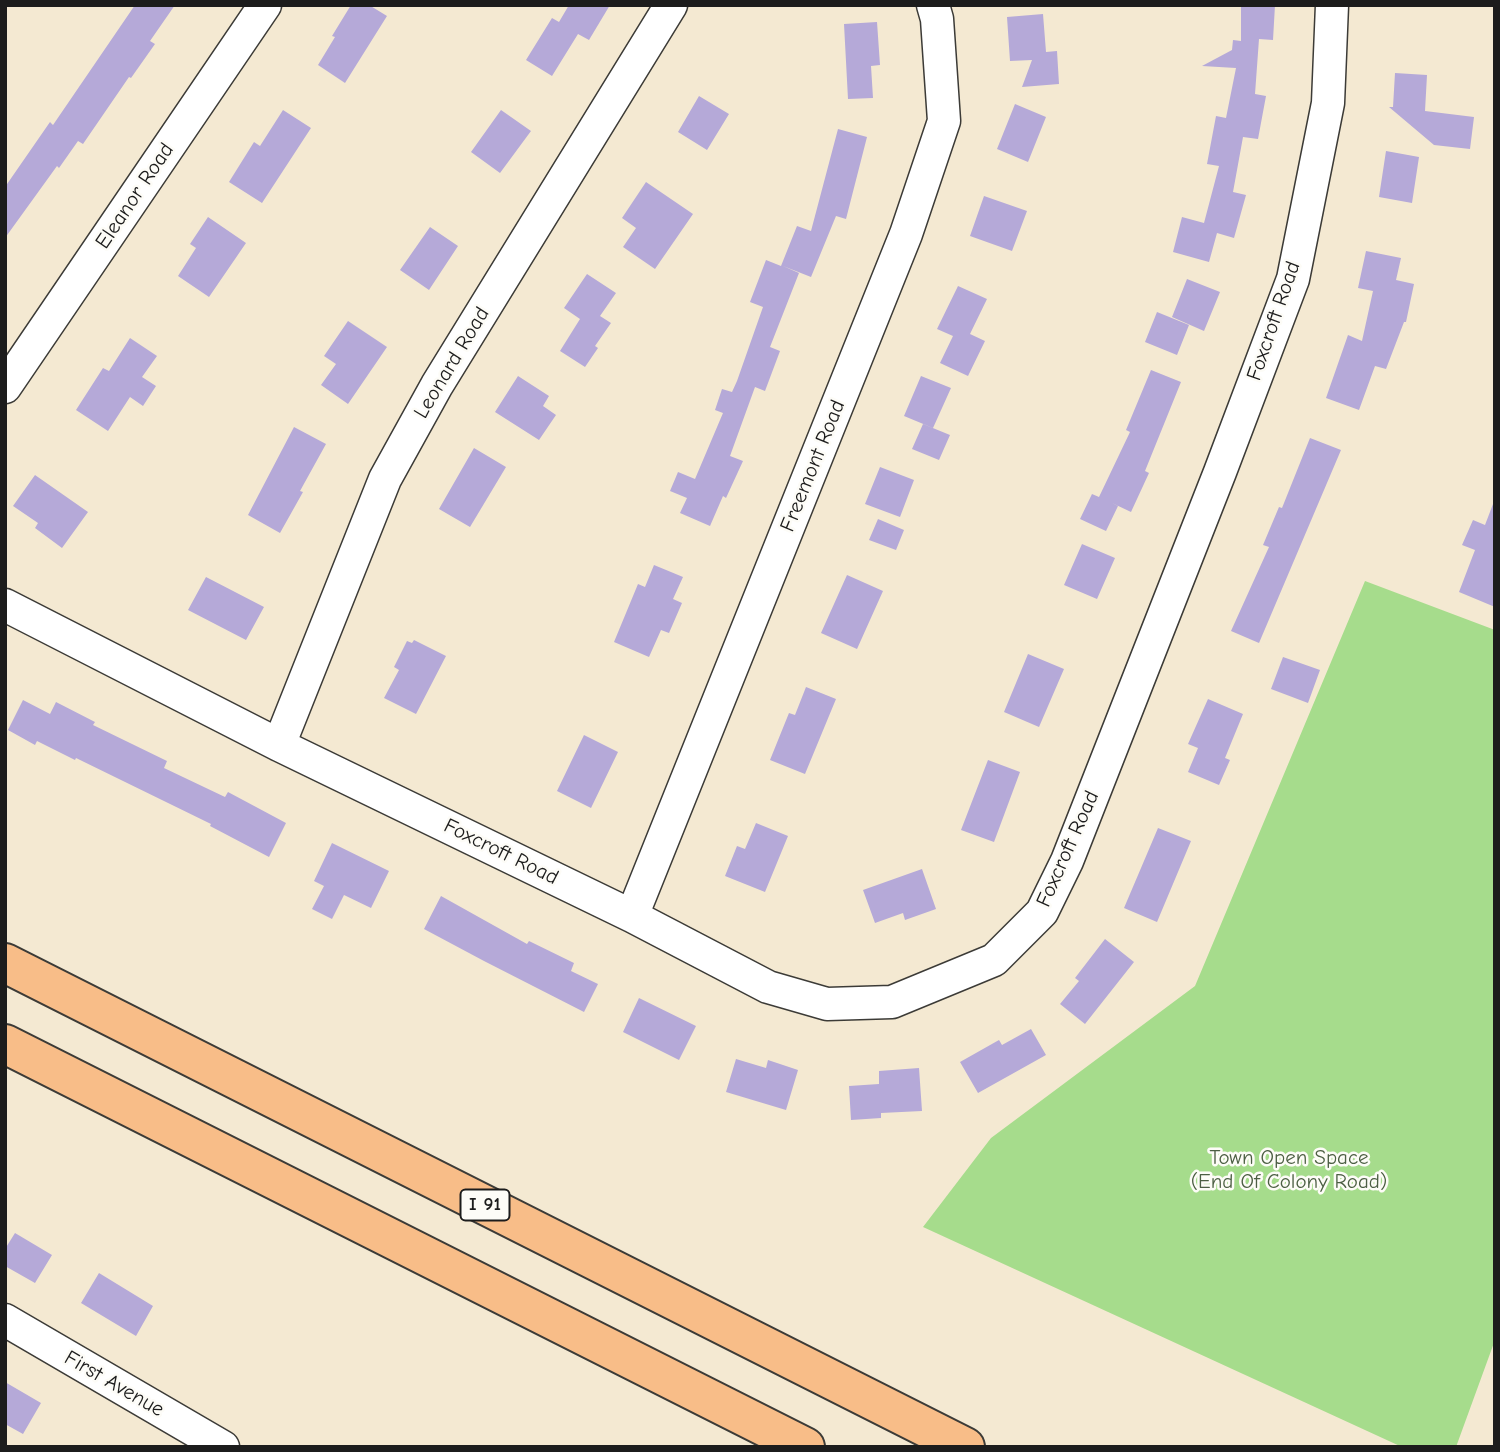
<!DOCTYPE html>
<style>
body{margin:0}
#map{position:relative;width:1500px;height:1452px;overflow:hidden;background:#f4e9d2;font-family:"Comic Neue",sans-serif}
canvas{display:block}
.frame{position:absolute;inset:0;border:7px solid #1c1c1c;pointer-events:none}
</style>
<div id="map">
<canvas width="1500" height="1452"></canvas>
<div class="frame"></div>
</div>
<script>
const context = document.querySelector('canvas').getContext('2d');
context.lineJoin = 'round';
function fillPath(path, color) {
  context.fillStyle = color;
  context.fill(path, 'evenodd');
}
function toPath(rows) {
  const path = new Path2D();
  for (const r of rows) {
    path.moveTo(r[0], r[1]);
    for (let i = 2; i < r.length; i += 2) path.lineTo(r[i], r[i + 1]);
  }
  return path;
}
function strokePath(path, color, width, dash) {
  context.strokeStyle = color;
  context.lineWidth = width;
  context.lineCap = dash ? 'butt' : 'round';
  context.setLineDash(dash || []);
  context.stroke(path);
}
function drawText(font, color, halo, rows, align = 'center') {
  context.font = font + ' "Comic Neue",sans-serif';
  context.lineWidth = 5;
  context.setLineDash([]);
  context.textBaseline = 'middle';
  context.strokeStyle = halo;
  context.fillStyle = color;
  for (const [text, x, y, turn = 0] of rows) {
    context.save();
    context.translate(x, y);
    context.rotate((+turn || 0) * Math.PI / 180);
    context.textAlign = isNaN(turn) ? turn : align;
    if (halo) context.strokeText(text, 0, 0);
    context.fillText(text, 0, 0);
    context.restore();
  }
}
fillPath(toPath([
 [1365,581,1495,630,1495,1340,1456,1447,1402,1447,923,1227,991,1138,1195,986]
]), '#a6dc8c');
fillPath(toPath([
 [135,5,175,5,150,41,155,44,131,78,129,77,83,144,78,141,59,168,57,166,5,238,5,187,50,122,53,125],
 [351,5,369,5,387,16,345,83,318,65,335,37,332,36],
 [569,5,610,5,589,40,578,34,552,76,526,60,552,18,559,22],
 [1241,5,1275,5,1273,40,1259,39,1255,94,1266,96,1258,139,1243,137,1233,192,1246,195,1234,238,1217,233,1209,262,1173,252,1182,217,1204,223,1219,166,1207,164,1216,116,1226,118,1236,68,1202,66,1232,50,1233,40,1241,41],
 [1043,14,1046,52,1057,51,1059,84,1022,87,1032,60,1010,61,1007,17],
 [877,22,880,65,871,66,873,98,848,99,844,24],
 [1395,73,1427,75,1425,111,1474,117,1470,149,1434,145,1389,107,1393,107],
 [699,96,729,114,707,150,678,132],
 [1015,104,1046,117,1028,162,997,149],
 [283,110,311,128,262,203,229,182,254,142,260,146],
 [501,110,531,131,500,173,471,152],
 [838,129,867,137,846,219,836,216,811,277,783,266,799,273,770,347,780,351,765,391,755,387,730,456,743,461,726,498,723,496,710,526,680,513,687,498,670,491,678,472,695,479,723,413,715,410,722,389,732,392,737,381,763,307,750,302,766,260,781,266,797,226,811,231],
 [1386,151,1419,157,1412,203,1379,197],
 [646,182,693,214,655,269,623,247,636,228,622,218],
 [984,196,1027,211,1012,251,970,236],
 [208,217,246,243,209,297,178,276,196,248,190,244],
 [430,227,458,246,429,290,400,270],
 [1366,251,1401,258,1396,280,1414,284,1406,322,1404,322,1386,369,1375,366,1359,410,1326,398,1348,335,1362,341,1373,291,1358,288],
 [587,274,616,293,600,316,611,323,595,346,598,348,585,367,560,351,580,319,564,308],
 [1187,279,1220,292,1204,331,1172,317],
 [958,286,987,299,970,334,985,341,968,376,940,363,953,336,937,329],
 [1157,312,1189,325,1177,355,1145,342],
 [348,321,387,347,348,404,321,385,336,364,324,356],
 [130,338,157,356,142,377,156,386,143,406,130,397,108,431,76,410,103,368,109,371],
 [1151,370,1181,382,1145,471,1149,473,1131,512,1112,503,1118,506,1106,531,1080,519,1092,494,1099,497,1130,432,1126,430],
 [518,376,549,396,543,406,556,415,539,440,495,412],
 [921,376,951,388,933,428,904,416],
 [923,424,950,435,939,460,912,449],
 [294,427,326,444,300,491,303,492,280,533,248,515],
 [1310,438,1341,450,1259,643,1231,631,1269,547,1263,545,1279,507,1282,508],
 [474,448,506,467,470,527,439,509],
 [880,467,914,480,900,517,865,504],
 [35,475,88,512,62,548,35,528,38,523,13,506],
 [1493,504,1495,504,1495,607,1459,592,1475,550,1462,545,1473,520,1485,525],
 [878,519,904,530,896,550,869,540],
 [1082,544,1115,558,1097,599,1064,585],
 [654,565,683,577,673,599,682,603,669,633,661,630,649,657,614,642,638,584,645,587],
 [847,575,883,591,857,649,821,633],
 [206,577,264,607,246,640,188,610],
 [414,640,446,656,416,714,384,698,399,670,394,667,407,641,412,643],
 [1028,654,1064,669,1039,727,1004,712],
 [1283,657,1320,670,1308,703,1271,689],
 [806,687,836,699,805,774,770,760,789,713,795,715],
 [1208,699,1243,714,1225,758,1230,760,1219,785,1188,772,1198,748,1188,744],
 [23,700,50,714,56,702,95,722,93,725,167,761,164,768,225,797,228,792,286,823,269,857,210,826,211,824,76,758,75,760,37,741,35,745,8,730],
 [584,735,618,752,591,808,557,791],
 [988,760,1020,772,994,842,961,830],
 [756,823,788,836,765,892,725,876,737,846,745,849],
 [1158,828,1191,841,1157,922,1124,908],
 [332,843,389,871,371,908,344,895,332,919,312,909,324,886,314,881],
 [922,869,936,909,905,920,903,913,875,923,863,890],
 [441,896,527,944,529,941,574,963,571,971,598,984,584,1012,484,961,424,929],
 [1105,939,1134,962,1085,1024,1060,1004,1079,981,1075,978],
 [639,998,696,1026,679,1060,623,1032],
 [1031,1029,1046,1055,978,1093,960,1062,999,1040,1002,1045],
 [736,1059,766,1068,768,1060,798,1070,786,1110,726,1092],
 [919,1068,922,1111,881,1113,881,1118,851,1120,849,1086,879,1084,879,1071],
 [15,1233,52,1255,35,1283,5,1266,5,1249],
 [99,1273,153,1306,136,1336,81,1303],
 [5,1382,41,1403,23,1434,5,1424]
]), '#b5a9d8');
const minor = toPath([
 [5,387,265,5],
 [5,605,279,745,632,916,768,987,827,1004,892,1002,994,960,1042,912,1067,861,1220,472,1293,279,1328,103,1332,5],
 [279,745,385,479,437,385,671,5],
 [632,916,906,234,944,121,937,19,933,5],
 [5,1320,223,1447]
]);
const highway = toPath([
 [5,963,965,1447],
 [5,1044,805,1447]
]);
strokePath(minor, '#3c3b37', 35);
strokePath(highway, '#3c3b37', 42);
strokePath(minor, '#fff', 32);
strokePath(highway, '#f8bd88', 38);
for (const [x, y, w] of [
 [485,1205,49]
]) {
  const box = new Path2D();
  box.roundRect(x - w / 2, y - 15.5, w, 31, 5);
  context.fillStyle = '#fdfcf7';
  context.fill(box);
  strokePath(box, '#1c1c1c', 2);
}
drawText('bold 19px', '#1c1c1c', null, [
 ["I 91",485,1205]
]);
drawText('21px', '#1c1c1c', '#fdfcf7', [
 ["Eleanor Road",135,196,-56],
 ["Foxcroft Road",1274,321,-71],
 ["Leonard Road",452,363,-59],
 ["Freemont Road",813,466,-68],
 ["Foxcroft Road",1068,849,-66],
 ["Foxcroft Road",501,852,26],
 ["First Avenue",114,1384,30]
]);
drawText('21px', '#4c5f43', '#fdfcf7', [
 ["Town Open Space",1289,1158],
 ["(End Of Colony Road)",1289,1182]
]);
</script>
